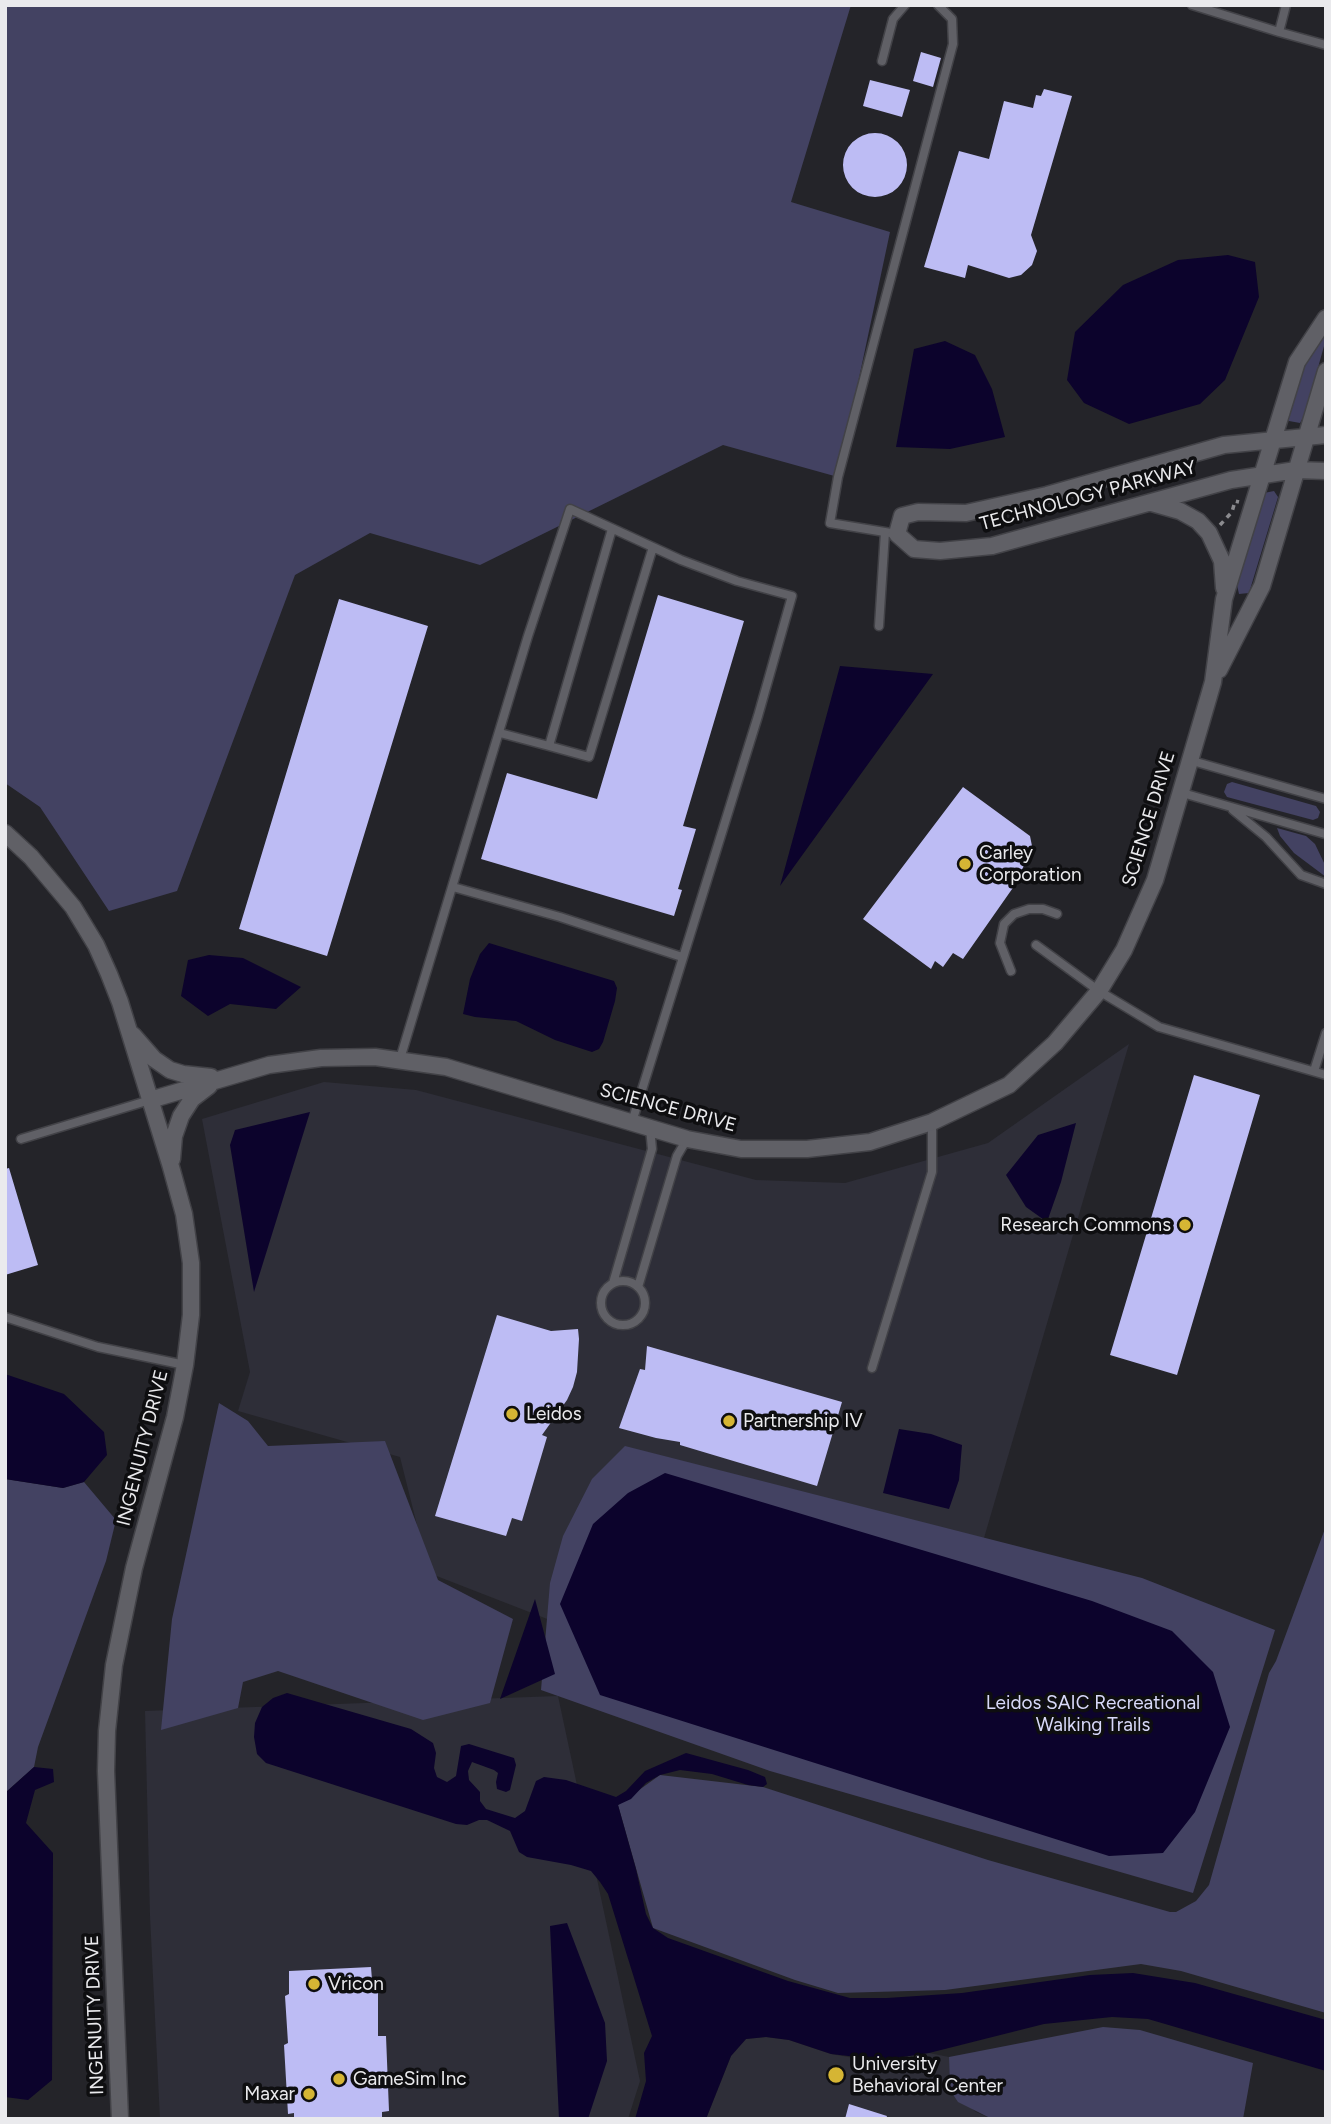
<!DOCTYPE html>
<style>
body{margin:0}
#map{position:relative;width:1331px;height:2124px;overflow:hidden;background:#242429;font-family:Figtree,sans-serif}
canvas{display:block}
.frame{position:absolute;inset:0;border:7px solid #eaeaed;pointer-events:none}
</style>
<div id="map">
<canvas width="1331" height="2124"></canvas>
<div class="frame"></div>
</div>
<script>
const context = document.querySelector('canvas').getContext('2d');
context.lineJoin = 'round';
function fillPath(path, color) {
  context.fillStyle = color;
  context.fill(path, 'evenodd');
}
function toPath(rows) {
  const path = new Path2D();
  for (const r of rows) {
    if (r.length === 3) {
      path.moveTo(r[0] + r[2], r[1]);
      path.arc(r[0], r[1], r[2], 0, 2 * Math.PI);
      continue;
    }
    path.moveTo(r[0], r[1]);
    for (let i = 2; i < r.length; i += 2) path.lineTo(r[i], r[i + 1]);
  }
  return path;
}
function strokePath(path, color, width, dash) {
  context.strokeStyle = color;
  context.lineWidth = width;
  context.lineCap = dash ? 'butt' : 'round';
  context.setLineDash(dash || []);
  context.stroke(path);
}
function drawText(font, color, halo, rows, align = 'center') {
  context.font = font + ' Figtree,sans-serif';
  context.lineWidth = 7;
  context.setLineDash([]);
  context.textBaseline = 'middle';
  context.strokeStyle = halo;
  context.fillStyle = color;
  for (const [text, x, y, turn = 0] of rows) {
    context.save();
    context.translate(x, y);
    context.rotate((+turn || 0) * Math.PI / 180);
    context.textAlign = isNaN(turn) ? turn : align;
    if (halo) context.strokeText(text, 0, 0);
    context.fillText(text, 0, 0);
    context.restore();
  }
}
fillPath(toPath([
 [1129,1044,974,1572,555,1622,429,1573,400,1457,238,1411,250,1372,202,1119,324,1082,416,1090,756,1180,845,1183,988,1143],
 [558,1696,640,2081,628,2119,160,2119,150,1916,145,1711],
 [766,2037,789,2040,831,2054,854,2058,883,2060,929,2053,949,2057,950,2090,976,2112,992,2119,706,2119,731,2056,746,2039]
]), '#2e2e38');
fillPath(toPath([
 [5,5,851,5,791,202,890,232,838,477,723,445,480,565,370,533,295,575,177,891,109,911,40,807,5,783],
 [1326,331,1326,339,1305,414,1300,423,1289,421,1288,414,1307,357],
 [1274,491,1278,497,1249,593,1239,594,1237,585,1264,493],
 [1232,782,1316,806,1320,812,1318,818,1313,820,1227,797,1224,792,1227,784],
 [1277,828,1306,836,1315,844,1326,867,1326,877,1294,853,1280,836],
 [219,1403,248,1421,268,1446,385,1441,438,1580,513,1619,490,1703,423,1720,278,1671,243,1682,238,1708,161,1730,172,1619],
 [625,1446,1142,1578,1275,1630,1193,1893,770,1771,541,1690,550,1583,563,1536,592,1479],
 [5,1479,63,1488,84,1482,116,1520,106,1561,38,1747,34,1767,5,1793],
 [1326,1526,1326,2013,1181,1971,1141,1964,945,1990,838,1993,795,1980,653,1928,618,1805,660,1775,763,1787,988,1860,1170,1912,1176,1912,1196,1901,1209,1885,1269,1673,1276,1661],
 [1103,2027,1140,2030,1253,2063,1243,2119,992,2119,958,2102,950,2090,949,2057]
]), '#434262');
fillPath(toPath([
 [1228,255,1255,262,1259,297,1225,380,1200,404,1129,424,1084,403,1067,380,1075,332,1123,285,1178,260],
 [945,341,975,355,992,389,1005,437,950,449,896,447,914,349],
 [840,666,933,674,780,886],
 [489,943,614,981,617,988,615,1001,603,1042,599,1049,592,1052,555,1040,516,1021,475,1017,463,1014,470,979,480,954],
 [209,955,243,958,301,987,276,1009,230,1004,208,1016,181,996,188,960],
 [310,1112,254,1292,230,1145,235,1130],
 [1076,1123,1061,1182,1047,1222,1026,1207,1006,1175,1038,1135],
 [5,1374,64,1394,104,1432,107,1455,84,1482,63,1488,5,1479],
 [899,1429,931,1434,962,1445,959,1480,949,1509,883,1493],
 [665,1473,1092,1601,1172,1631,1213,1672,1230,1727,1195,1812,1163,1853,1109,1856,600,1695,560,1604,593,1524,628,1493],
 [535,1599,555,1674,500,1699],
 [287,1693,411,1729,433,1743,436,1753,434,1768,437,1777,447,1782,456,1776,461,1746,469,1744,514,1758,516,1765,510,1790,506,1792,497,1789,496,1782,498,1773,494,1770,472,1762,468,1771,469,1780,480,1792,480,1801,486,1809,515,1818,525,1811,536,1781,544,1777,566,1780,616,1797,626,1791,645,1771,686,1753,748,1770,765,1777,767,1784,763,1787,748,1785,712,1774,680,1770,660,1775,646,1783,631,1799,618,1805,636,1869,646,1914,653,1928,668,1938,788,1981,850,1998,887,1998,962,1993,1090,1975,1133,1973,1195,1983,1326,2020,1326,2071,1148,2019,1112,2017,1044,2024,929,2053,883,2060,831,2054,789,2040,766,2037,746,2039,731,2056,706,2119,635,2119,646,2081,644,2053,652,2036,608,1894,600,1882,591,1871,571,1865,527,1857,519,1852,510,1831,487,1820,479,1820,467,1825,456,1824,266,1763,257,1754,254,1737,255,1723,262,1707,273,1698],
 [34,1767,53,1769,54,1782,35,1790,26,1823,53,1853,52,2080,28,2100,5,2097,5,1793],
 [567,1923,605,2023,607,2061,588,2119,559,2119,550,1926]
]), '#0c032c');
fillPath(toPath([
 [921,52,941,58,933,87,913,81],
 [870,80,910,90,902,117,863,106],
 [1044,89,1072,96,1031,235,1037,251,1032,265,1021,275,1009,278,968,265,965,278,924,267,959,151,989,159,1004,101,1033,108,1036,95,1041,96],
 [875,165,32],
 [658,595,744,621,683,826,696,829,678,889,682,890,674,916,481,859,507,773,597,799],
 [339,599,428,626,327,956,239,929],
 [963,787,1030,836,1032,846,1017,882,963,959,953,953,943,967,935,961,931,969,863,919],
 [1194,1075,1260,1095,1177,1375,1110,1355],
 [9,1168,38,1265,5,1275,5,1169],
 [497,1315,551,1331,578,1329,579,1339,577,1372,573,1387,567,1400,542,1435,547,1437,522,1521,512,1518,506,1536,435,1516],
 [647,1346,842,1402,817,1486,680,1445,680,1442,656,1438,619,1428,640,1369,645,1370],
 [371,1967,373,1993,378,1993,378,2036,386,2036,389,2111,382,2112,382,2119,294,2119,294,2113,288,2114,284,2045,288,2043,285,1996,289,1994,289,1971],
 [849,2104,887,2116,886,2119,845,2119]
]), '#bdbcf4');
const lane = toPath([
 [1192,5,1279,32],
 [1286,5,1279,32,1326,45],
 [882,61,893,19,905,5],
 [612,529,549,746,589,757,653,547],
 [897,534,830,523,838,477,953,44,952,19,938,5],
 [879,626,885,532],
 [500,733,549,746],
 [1189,760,1326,799],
 [1179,792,1325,834],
 [1233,810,1266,837,1301,875,1326,884],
 [453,887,560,917,682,957],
 [1036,945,1099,991,1159,1027,1326,1075],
 [1011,971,1000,943,1004,924,1014,914,1029,909,1043,909,1057,914],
 [400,1059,528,636,570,509,681,560,737,581,792,596,758,716,632,1122],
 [1314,1071,1326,1033],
 [21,1139,150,1100],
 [623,1303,22],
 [613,1283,652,1149,650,1128],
 [638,1287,677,1156,687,1139],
 [5,1317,98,1347,185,1365],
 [872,1368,932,1172,932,1122]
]);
const street = toPath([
 [1326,435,1224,445,1047,495,966,513,918,512,902,516,897,534,914,549,940,551,992,546,1231,480,1296,470,1326,471],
 [1152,503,1180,511,1198,521,1209,533,1222,561,1224,588],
 [1219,670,1262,586,1326,371],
 [5,833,31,857,73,907,96,945,109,974,120,1002,171,1167,184,1214,191,1263,191,1315,185,1365,175,1417,134,1568,114,1665,107,1731,106,1771,120,2119],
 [133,1035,154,1059,170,1070,183,1074,211,1077],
 [150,1100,269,1065,321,1058,375,1057,446,1067,687,1139,741,1149,807,1149,870,1142,932,1122,1009,1085,1055,1043,1099,991,1124,950,1155,880,1213,682,1224,599,1297,362,1326,318],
 [172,1159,174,1136,181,1116,192,1099,209,1086]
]);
strokePath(lane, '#424247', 11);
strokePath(street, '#424247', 19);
strokePath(toPath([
 [1220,525,1232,512,1235,501,1239,502]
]), '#8b8b8f', 3.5, [5, 5]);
strokePath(lane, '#606066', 8);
strokePath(street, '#606066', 16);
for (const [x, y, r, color] of [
 [965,864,7,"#d5b534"],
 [1185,1225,7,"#d5b534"],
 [512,1414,7,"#d5b534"],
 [729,1421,7,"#d5b534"],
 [314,1984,7,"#d5b534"],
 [836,2075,9,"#d5b534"],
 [339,2079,7,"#d5b534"],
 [309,2094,7,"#d5b534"]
]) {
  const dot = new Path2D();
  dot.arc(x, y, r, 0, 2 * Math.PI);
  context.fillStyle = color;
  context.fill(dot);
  strokePath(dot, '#0e0e10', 2.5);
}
drawText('19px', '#eaeaed', '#0e0e10', [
 ["TECHNOLOGY PARKWAY",1088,496,-15],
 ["SCIENCE DRIVE",1149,819,-73],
 ["SCIENCE DRIVE",668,1108,15],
 ["INGENUITY DRIVE",143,1448,-76],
 ["INGENUITY DRIVE",95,2015,-92]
]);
drawText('19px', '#eaeaed', '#0e0e10', [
 ["Carley",979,853],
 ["Corporation",979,875],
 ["Research Commons",1171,1225,"right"],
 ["Leidos",526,1414],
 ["Partnership IV",743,1421],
 ["Vricon",328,1984],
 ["University",852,2064],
 ["Behavioral Center",852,2086],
 ["GameSim Inc",353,2079],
 ["Maxar",295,2094,"right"]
], 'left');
drawText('19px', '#d8d9f9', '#0e0e10', [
 ["Leidos SAIC Recreational",1093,1703],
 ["Walking Trails",1093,1725]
]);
</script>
